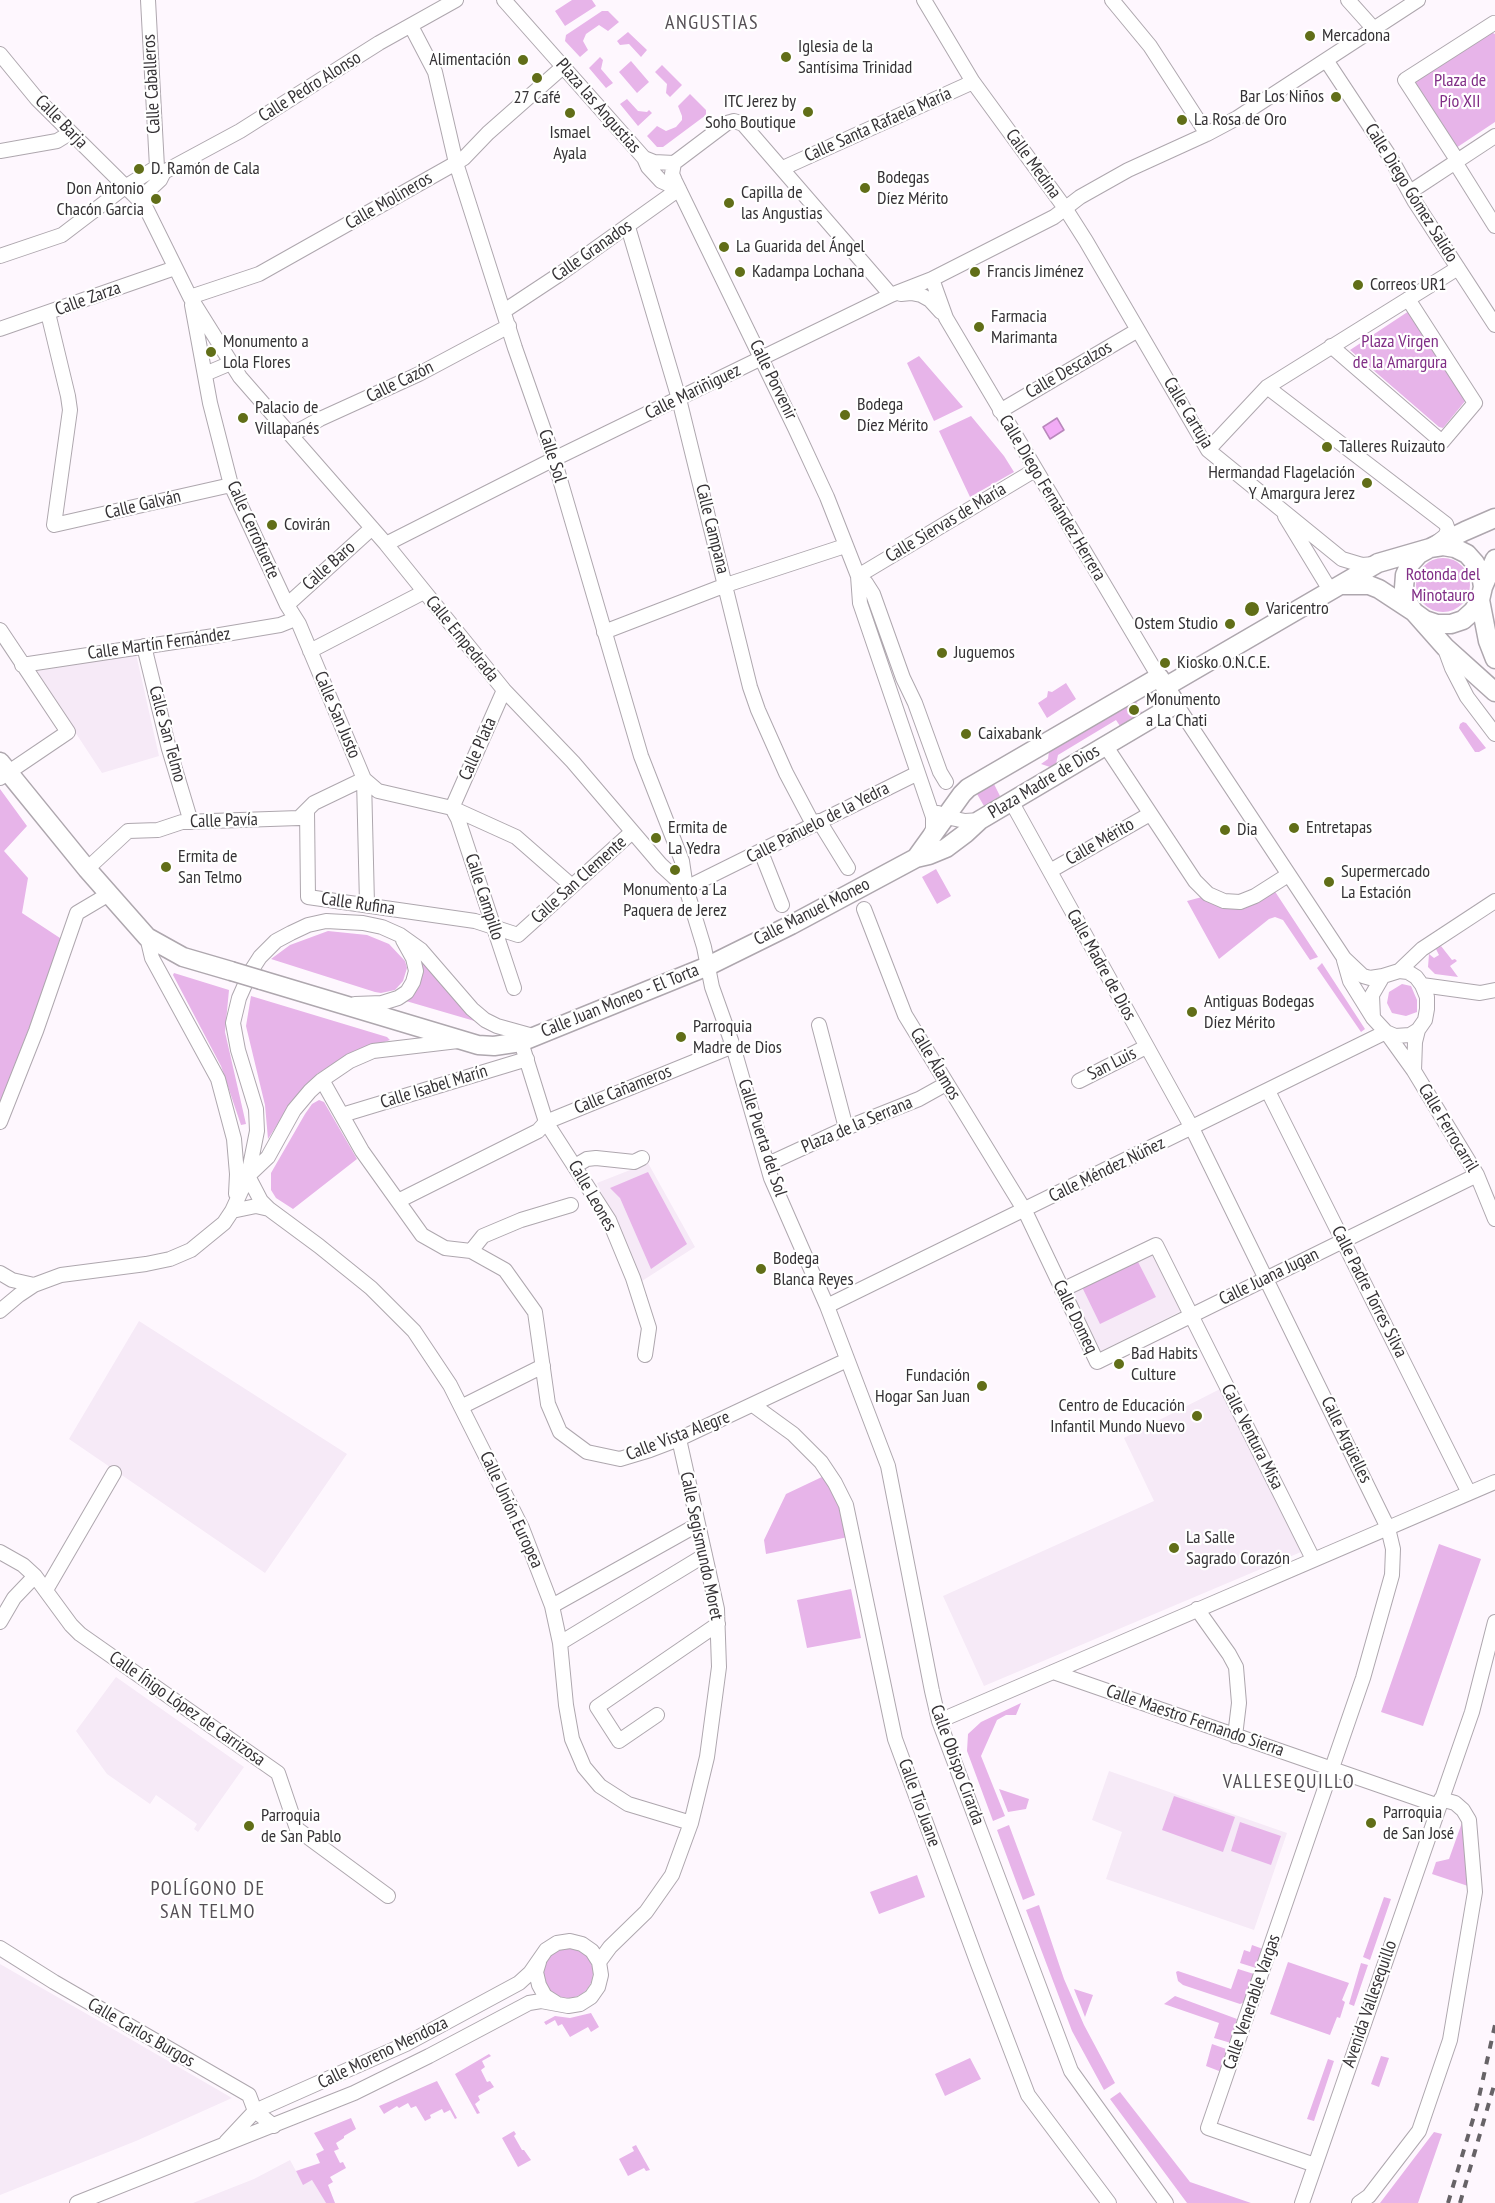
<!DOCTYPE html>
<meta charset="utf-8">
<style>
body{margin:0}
canvas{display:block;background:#fef7fe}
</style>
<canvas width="1495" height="2203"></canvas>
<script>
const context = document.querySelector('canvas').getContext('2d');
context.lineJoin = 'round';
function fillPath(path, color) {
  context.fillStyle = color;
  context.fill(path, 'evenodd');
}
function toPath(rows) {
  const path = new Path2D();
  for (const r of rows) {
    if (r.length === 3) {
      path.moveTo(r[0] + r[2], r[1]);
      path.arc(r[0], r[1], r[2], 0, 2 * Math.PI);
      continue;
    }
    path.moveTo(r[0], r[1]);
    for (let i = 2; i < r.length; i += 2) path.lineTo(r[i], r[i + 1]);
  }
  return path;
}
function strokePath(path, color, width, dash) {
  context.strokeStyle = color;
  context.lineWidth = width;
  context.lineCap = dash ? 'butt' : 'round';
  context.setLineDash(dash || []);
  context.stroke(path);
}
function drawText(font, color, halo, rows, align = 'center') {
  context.font = font + ' "PT Sans Narrow",sans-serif';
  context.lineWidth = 4.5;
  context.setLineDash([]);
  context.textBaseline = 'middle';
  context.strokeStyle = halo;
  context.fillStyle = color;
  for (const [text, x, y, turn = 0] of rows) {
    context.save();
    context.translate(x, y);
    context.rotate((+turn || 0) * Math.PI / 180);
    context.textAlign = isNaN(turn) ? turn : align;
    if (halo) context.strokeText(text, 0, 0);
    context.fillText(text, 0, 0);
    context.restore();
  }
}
fillPath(toPath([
 [136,654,159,756,102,773,35,671],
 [648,1163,695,1247,642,1281,597,1183],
 [1152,1253,1181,1311,1101,1351,1072,1292],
 [139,1321,347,1454,265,1573,69,1439],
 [1220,1389,1301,1552,984,1686,943,1596,1154,1501,1124,1438],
 [116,1677,244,1767,198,1832,194,1829,197,1824,156,1795,150,1804,107,1774,76,1731],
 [1109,1771,1287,1833,1254,1930,1106,1879,1122,1832,1092,1820],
 [0,1964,113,2029,232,2098,136,2141,0,2195],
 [290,2160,303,2184,312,2180,326,2203,193,2203,254,2179]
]), '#f6eaf7');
fillPath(toPath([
 [572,0,592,0,596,6,565,26,555,11],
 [602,11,608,11,619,22,608,31,599,25,586,34,583,41,588,50,580,57,565,41,566,35],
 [628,32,647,50,641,57,629,44,620,45,617,41],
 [1491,32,1495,34,1495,122,1456,148,1415,86,1415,83,1417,80],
 [600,57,603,60,601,69,613,83,606,88,589,68],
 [631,61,649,82,637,93,619,72],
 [662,65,682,85,670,97,666,93,667,84,655,72],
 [690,94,706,110,706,115,663,147,657,147,647,136,657,126,666,131,676,127,682,120,682,116,678,106],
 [627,99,638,111,647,112,649,110,652,113,638,126,620,104],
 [1409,311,1466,400,1443,428,1439,427,1350,350],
 [919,356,963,407,934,421,907,363],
 [971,416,1004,456,1014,472,970,497,939,431],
 [1443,585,27],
 [1066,683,1076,699,1047,718,1038,703,1047,697,1048,691,1052,692],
 [1136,701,1142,713,1120,726,1116,720,1058,755,1056,764,1050,767,1041,764,1048,759,1049,751],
 [1463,722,1466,723,1486,748,1479,752,1475,752,1459,728,1460,724],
 [994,784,1000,796,984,806,977,794],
 [0,789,27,826,4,851,28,878,22,913,63,940,0,1103],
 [936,869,951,896,937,904,922,877],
 [1274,890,1318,957,1310,960,1283,920,1275,917,1269,919,1219,959,1187,901,1202,897,1210,901],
 [328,931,367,935,389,944,405,961,407,968,403,981,395,990,381,993,375,992,271,959,290,945],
 [1441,946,1452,960,1455,959,1457,961,1450,966,1458,977,1435,974,1428,967,1429,954,1434,958,1439,955,1436,949],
 [420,958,478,1022,406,1001,422,971],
 [1322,963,1365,1029,1361,1032,1317,968],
 [174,973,229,990,225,1032,246,1124,241,1125,221,1066,173,975],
 [1402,984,1411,986,1417,1000,1417,1012,1406,1016,1392,1013,1387,1003,1389,992],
 [251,996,387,1037,390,1040,349,1054,317,1074,293,1100,268,1139,265,1105,246,1026],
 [319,1100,324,1102,357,1159,293,1209,276,1198,271,1190,271,1173,305,1114,312,1104],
 [648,1172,687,1244,651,1269,620,1198,610,1188],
 [1137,1260,1156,1297,1100,1324,1082,1287],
 [824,1476,842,1511,848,1537,766,1554,764,1540,786,1494],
 [1439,1544,1481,1559,1423,1726,1381,1712],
 [851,1589,861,1638,807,1648,797,1600],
 [1021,1703,1016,1715,1006,1715,997,1720,981,1756,1005,1816,993,1821,967,1751,968,1734,981,1722],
 [999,1789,1029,1799,1026,1809,1008,1812],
 [1174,1796,1235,1817,1223,1852,1162,1830],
 [1464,1817,1471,1887,1432,1874,1436,1862,1449,1859],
 [1240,1822,1281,1836,1271,1865,1231,1851],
 [1009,1825,1035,1895,1023,1900,997,1830],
 [917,1875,925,1897,879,1914,870,1892],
 [1384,1897,1391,1899,1370,1960,1363,1957],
 [1039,1905,1064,1979,1084,2025,1115,2083,1104,2090,1072,2031,1026,1910],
 [1252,1945,1263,1949,1256,1968,1240,1963,1244,1950,1250,1952],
 [568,1973,25],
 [1288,1962,1349,1983,1342,2000,1345,2002,1340,2018,1337,2017,1330,2035,1270,2014],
 [1361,1963,1368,1965,1354,2006,1349,2004],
 [1238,1969,1254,1974,1245,2002,1240,2004,1183,1985,1178,1981,1176,1972,1178,1971,1231,1989],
 [1074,1989,1093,1995,1085,2017],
 [1175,1996,1237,2019,1231,2043,1214,2038,1219,2023,1164,2004],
 [591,2013,599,2027,591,2032,588,2027,570,2037,562,2024,558,2026,555,2020,546,2025,544,2022,555,2016,570,2018],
 [1212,2044,1229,2050,1222,2069,1219,2071,1206,2066],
 [489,2054,491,2056,482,2061,485,2067,481,2070,487,2082,490,2081,494,2087,478,2096,480,2100,475,2104,480,2113,477,2114,455,2074],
 [1381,2056,1389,2058,1379,2087,1371,2084],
 [970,2058,981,2079,945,2096,935,2074],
 [1328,2059,1334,2061,1314,2121,1307,2119],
 [437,2081,457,2118,455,2119,450,2110,444,2113,442,2109,430,2115,431,2118,425,2121,416,2106,411,2108,408,2103,399,2108,397,2106,384,2114,379,2106],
 [1120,2092,1190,2182,1251,2203,1187,2203,1110,2099],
 [351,2118,356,2129,344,2136,344,2138,336,2143,339,2149,334,2151,340,2163,343,2162,346,2168,330,2177,333,2182,328,2185,335,2203,326,2203,312,2180,303,2185,296,2171,320,2163,316,2154,324,2150,314,2133],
 [514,2131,516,2134,514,2136,522,2150,524,2150,531,2160,518,2167,502,2138],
 [1434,2132,1442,2134,1418,2203,1380,2203],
 [636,2145,650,2170,646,2171,644,2168,628,2176,619,2159,634,2151,632,2147]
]), '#e7b4e9');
const water = toPath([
 [1057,418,1064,430,1050,439,1043,427,1057,418]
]);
fillPath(water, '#f2abf6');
strokePath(water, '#b987bc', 1.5);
const minor = toPath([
 [148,0,157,167],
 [504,0,644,158,654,162,674,163,727,123,734,121,743,124,891,295],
 [924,0,973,82,1065,208,1086,241,1208,450,1342,559,1362,565,1374,564],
 [1112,0,1150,46,1207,134],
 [1348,0,1374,29],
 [411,26,435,72,456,163,515,348,554,459,641,756,682,861,686,888,704,947,712,987,733,1046,771,1178,827,1306,888,1466,932,1691,939,1721,1071,2071,1166,2203],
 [0,54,37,99,145,206,190,297,240,377,386,544,504,690,573,762,661,865,686,888],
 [1326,60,1390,157,1415,202,1495,325],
 [0,151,57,141,70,133],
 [644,158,648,167,661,181,679,189],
 [1457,160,1405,80,1494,23,1495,24],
 [1455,162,1495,226],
 [674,163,672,174,675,181,795,428,827,497,858,576,860,603,933,817,933,829,930,836],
 [783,168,973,82],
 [1410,192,1495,136],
 [145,206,145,194,160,180,164,172,240,131,379,43,456,0],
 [628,227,679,399,750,687,758,710,786,773,813,824],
 [0,256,62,235,125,187,157,167],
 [932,279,946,318,1159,677],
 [901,294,911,293,921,295,930,300,941,312],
 [190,297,259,274,456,163,464,158,488,133,564,66],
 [192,305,210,403,231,485,287,605,299,624,364,779,378,791,452,808,516,837,572,886],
 [504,311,560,274,679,189],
 [48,313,68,396,70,410,54,525,231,485],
 [0,329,175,268],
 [1331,346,1442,442,1475,403,1408,299],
 [205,374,231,363],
 [1267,387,1446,524,1448,530,1445,536,1436,543],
 [1000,411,1138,330],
 [291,435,320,419,419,374,509,326],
 [1208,450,1267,387,1458,268],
 [1285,516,1330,590],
 [386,544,554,459,891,295,932,279,1054,217,1080,197,1128,170,1207,134,1237,118,1418,0],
 [858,576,866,583,873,594,903,678,915,703,940,772,946,782],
 [858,576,1035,470],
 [287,605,372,528],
 [0,630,68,732,0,778],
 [604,632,726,585,845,546],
 [144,646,169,749,191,822],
 [1445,649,1452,668,1467,697,1495,734],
 [310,651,424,592],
 [22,665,214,636,280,625,295,619],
 [1176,704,1344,958,1363,976,1370,978,1383,976],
 [1105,745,1195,881,1208,894,1224,901,1240,902,1255,896,1288,875],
 [1011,801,1192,1128,1388,1528,1393,1549,1392,1575,1363,1678,1208,2128,1315,2165],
 [452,808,458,819,514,988],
 [452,808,504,690],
 [307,810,308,897,475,921,518,935,632,832],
 [938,813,946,817,965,821,980,820],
 [819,821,848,868],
 [761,852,782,905],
 [87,869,128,831,158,830,182,822,299,818,314,803,364,779,367,904],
 [1050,871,1150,814],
 [686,888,918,773],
 [864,909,905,1015,1025,1211,1097,1362,1477,1175],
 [147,937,152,958,218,1079,234,1139,237,1174,236,1194],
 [1344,960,1350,981,1373,1018,1386,1032,1395,1036,1410,1035,1418,1030,1425,1020,1427,1009,1427,997,1422,985,1416,977,1408,972,1399,971,1383,976,1372,995,1373,1018],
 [1399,971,1422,949,1495,901],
 [1422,985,1480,993,1495,990],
 [355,1004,382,1003,398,998,407,992,413,982,416,971,413,958,403,940],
 [819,1025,846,1128],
 [1386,1032,1414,1071,1477,1175,1495,1219],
 [521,1042,546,1122,609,1220,633,1278,649,1328,645,1355],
 [1414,1071,1415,1042,1418,1030],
 [322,1080,362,1151,422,1235,445,1248,471,1251,505,1270,535,1312,548,1404,560,1432,587,1452,620,1459,650,1450,679,1439,847,1360],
 [1079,1081,1146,1047],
 [1268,1091,1469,1493],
 [342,1115,527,1059],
 [0,1122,36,1031,77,913,109,894],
 [768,1164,846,1128,919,1099,946,1084],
 [575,1166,587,1159,596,1158,634,1162,642,1158],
 [248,1176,261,1201,269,1209,319,1246,371,1288,414,1331,450,1385,522,1528,552,1606,560,1643,566,1705,572,1739,584,1767,600,1786,628,1804,691,1823],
 [248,1176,268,1157,294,1110,310,1091,322,1080,350,1061,373,1051,458,1041],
 [398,1201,538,1131,546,1122,733,1046],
 [232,1211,256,1206,269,1209],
 [471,1251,483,1236,521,1220,571,1205],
 [0,1273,12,1280,34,1285],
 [1062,1290,1156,1245,1313,1559],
 [827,1306,1386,1032],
 [0,1311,19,1295,34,1285,61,1275,146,1264,170,1259,191,1250,224,1223,232,1211,248,1176,257,1131,256,1109,238,1050,233,1023,239,998,251,971,260,957,276,941,291,933,308,925,326,921,363,923,382,927,400,935,421,950,472,1009,485,1020,497,1026,533,1036],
 [753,1405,793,1434,821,1462,835,1483,846,1505,895,1739,978,1964,1028,2095,1109,2203],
 [461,1407,543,1366],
 [0,1552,23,1565,35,1576,71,1625,80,1634,278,1773,297,1829,388,1896],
 [46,1590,114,1473],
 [552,1606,697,1525],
 [1197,1609,1229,1654,1236,1667,1239,1703,1235,1736],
 [0,1622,14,1598,35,1576],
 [560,1643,705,1555],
 [1053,1672,1439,1806],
 [657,1715,619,1741,597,1707,718,1624],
 [939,1721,1495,1482],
 [0,1948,54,1982,249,2095,255,2111,274,2126],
 [539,1962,536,1972,539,1985,545,1996,556,2003],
 [599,1962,610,1947,646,1912,672,1875,691,1823,707,1757,719,1667,717,1609,679,1439],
 [77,2203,354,2093,429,2056,529,2003,541,2001,568,2006,580,2004,591,1997,598,1987,601,1975,599,1962,592,1951,582,1944,570,1941,557,1943,546,1950,530,1973,519,1983,406,2044,255,2111,226,2142],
 [1302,2203,1472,1712,1495,1622],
 [1359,2203,1369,2196,1419,2131,1450,2040,1475,1892,1469,1820,1463,1810,1455,1803,1441,1799]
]);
const major = toPath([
 [1343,585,1369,585,1379,589,1414,612,1445,647,1495,692],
 [1483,587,1495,559],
 [1480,600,1488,641,1495,659],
 [1165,687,1378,563,1430,548,1443,546,1455,548,1467,554,1475,563,1481,574,1483,587,1480,600,1473,611,1463,620,1451,624,1437,624,1425,620,1414,612,1407,601,1404,588,1405,575,1410,564,1419,554,1430,548,1465,531,1495,518],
 [0,762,87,869,147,937,183,957,231,971],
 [261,980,478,1045,494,1046,521,1042,708,966,791,925,916,858,929,855,946,848,966,833,980,820,1176,704,1159,677,968,788,962,794,916,858]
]);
strokePath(minor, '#aea7ae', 16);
strokePath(major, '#aea7ae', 21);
strokePath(minor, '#fff', 14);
strokePath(major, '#fff', 18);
strokePath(toPath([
 [1448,2203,1477,2106,1495,2025],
 [1460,2203,1495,2082]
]), '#676367', 4, [8, 8]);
const majorBridge = toPath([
 [231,971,261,980]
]);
strokePath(majorBridge, '#aea7ae', 21, []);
strokePath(majorBridge, '#fff', 18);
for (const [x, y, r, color] of [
 [1310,36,6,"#616e18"],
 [786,57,6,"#616e18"],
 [523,60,6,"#616e18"],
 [537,78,6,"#616e18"],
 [1336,97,6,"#616e18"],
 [808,112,6,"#616e18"],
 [570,113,6,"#616e18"],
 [1182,120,6,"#616e18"],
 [139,169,6,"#616e18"],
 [865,188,6,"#616e18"],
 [156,199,6,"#616e18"],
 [729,203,6,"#616e18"],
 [724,247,6,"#616e18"],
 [740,272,6,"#616e18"],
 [975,272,6,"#616e18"],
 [1358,285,6,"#616e18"],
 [979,327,6,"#616e18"],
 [211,352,6,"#616e18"],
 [845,415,6,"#616e18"],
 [243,418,6,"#616e18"],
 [1327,447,6,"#616e18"],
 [1367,483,6,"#616e18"],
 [272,525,6,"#616e18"],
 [1252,609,8,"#616e18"],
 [1230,624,6,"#616e18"],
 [942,653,6,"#616e18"],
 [1165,663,6,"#616e18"],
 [1134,710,6,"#616e18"],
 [966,734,6,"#616e18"],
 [1294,828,6,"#616e18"],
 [1225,830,6,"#616e18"],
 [656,838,6,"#616e18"],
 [166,867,6,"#616e18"],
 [675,870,6,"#616e18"],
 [1329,882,6,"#616e18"],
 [1192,1012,6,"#616e18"],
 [681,1037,6,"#616e18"],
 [761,1269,6,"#616e18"],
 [1119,1364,6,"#616e18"],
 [982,1386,6,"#616e18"],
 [1197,1416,6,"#616e18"],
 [1174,1548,6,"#616e18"],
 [1371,1823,6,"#616e18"],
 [249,1826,6,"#616e18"]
]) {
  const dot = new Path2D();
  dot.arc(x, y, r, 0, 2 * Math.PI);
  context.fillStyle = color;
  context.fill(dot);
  strokePath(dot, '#fff', 2);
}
drawText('18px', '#353235', '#fff', [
 ["Mercadona",1322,36],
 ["Iglesia de la",798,47],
 ["Santísima Trinidad",798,68],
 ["Alimentación",511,60,"right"],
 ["Bar Los Niños",1324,97,"right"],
 ["27 Café",537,98,"center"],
 ["ITC Jerez by",796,102,"right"],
 ["Soho Boutique",796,123,"right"],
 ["La Rosa de Oro",1194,120],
 ["Ismael",570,133,"center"],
 ["Ayala",570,154,"center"],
 ["D. Ramón de Cala",151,169],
 ["Bodegas",877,178],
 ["Díez Mérito",877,199],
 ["Don Antonio",144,189,"right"],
 ["Chacón Garcia",144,210,"right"],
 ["Capilla de",741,193],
 ["las Angustias",741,214],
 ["La Guarida del Ángel",736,247],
 ["Kadampa Lochana",752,272],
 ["Francis Jiménez",987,272],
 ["Correos UR1",1370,285],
 ["Farmacia",991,317],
 ["Marimanta",991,338],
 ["Monumento a",223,342],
 ["Lola Flores",223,363],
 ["Bodega",857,405],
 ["Díez Mérito",857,426],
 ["Palacio de",255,408],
 ["Villapanés",255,429],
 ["Talleres Ruizauto",1339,447],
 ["Hermandad Flagelación",1355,473,"right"],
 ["Y Amargura Jerez",1355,494,"right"],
 ["Covirán",284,525],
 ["Varicentro",1266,609],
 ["Ostem Studio",1218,624,"right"],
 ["Juguemos",954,653],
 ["Kiosko O.N.C.E.",1177,663],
 ["Monumento",1146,700],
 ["a La Chati",1146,721],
 ["Caixabank",978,734],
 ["Ermita de",668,828],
 ["La Yedra",668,849],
 ["Entretapas",1306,828],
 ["Dia",1237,830],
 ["Ermita de",178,857],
 ["San Telmo",178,878],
 ["Supermercado",1341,872],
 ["La Estación",1341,893],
 ["Monumento a La",675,890,"center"],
 ["Paquera de Jerez",675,911,"center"],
 ["Antiguas Bodegas",1204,1002],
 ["Díez Mérito",1204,1023],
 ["Parroquia",693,1027],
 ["Madre de Dios",693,1048],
 ["Bodega",773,1259],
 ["Blanca Reyes",773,1280],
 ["Bad Habits",1131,1354],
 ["Culture",1131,1375],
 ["Fundación",970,1376,"right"],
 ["Hogar San Juan",970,1397,"right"],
 ["Centro de Educación",1185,1406,"right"],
 ["Infantil Mundo Nuevo",1185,1427,"right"],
 ["La Salle",1186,1538],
 ["Sagrado Corazón",1186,1559],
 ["Parroquia",1383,1813],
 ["de San José",1383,1834],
 ["Parroquia",261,1816],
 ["de San Pablo",261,1837]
], 'left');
drawText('18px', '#802e86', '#fff', [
 ["Plaza de",1460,81],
 ["Pío XII",1460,102],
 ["Plaza Virgen",1400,342],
 ["de la Amargura",1400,363],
 ["Rotonda del",1443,575],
 ["Minotauro",1443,596]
]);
drawText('18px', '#353235', '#fff', [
 ["Calle Caballeros",152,84,-93],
 ["Calle Pedro Alonso",310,87,-32],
 ["Plaza las Angustias",598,106,49],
 ["Calle Barja",61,122,46],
 ["Calle Santa Rafaela María",878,125,-24],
 ["Calle Medina",1033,164,54],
 ["Calle Diego Gómez Salido",1411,193,58],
 ["Calle Molineros",389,201,-30],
 ["Calle Granados",592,251,-35],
 ["Calle Zarza",88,299,-20],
 ["Calle Descalzos",1069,370,-30],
 ["Calle Porvenir",773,380,64],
 ["Calle Cazón",400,382,-26],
 ["Calle Mariñiguez",693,392,-26],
 ["Calle Cartuja",1188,413,59],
 ["Calle Sol",552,456,72],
 ["Calle Diego Fernández Herrera",1052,498,59],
 ["Calle Galván",143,505,-13],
 ["Calle Siervas de María",946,523,-31],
 ["Calle Campana",712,529,76],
 ["Calle Cerrofuerte",253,530,66],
 ["Calle Baro",329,566,-42],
 ["Calle Empedrada",462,639,51],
 ["Calle Martín Fernández",159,644,-8],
 ["Calle San Justo",337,715,67],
 ["Calle San Telmo",167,734,75],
 ["Calle Plata",478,749,-66],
 ["Plaza Madre de Dios",1044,782,-31],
 ["Calle Pavía",224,821,-2],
 ["Calle Pañuelo de la Yedra",818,823,-27],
 ["Calle Mérito",1100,842,-30],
 ["Calle San Clemente",579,880,-42],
 ["Calle Campillo",484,897,72],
 ["Calle Rufina",358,904,8],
 ["Calle Manuel Moneo",812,912,-27],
 ["Calle Madre de Dios",1101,965,61],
 ["Calle Juan Moneo - El Torta",620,1001,-22],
 ["Calle Álamos",935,1064,59],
 ["San Luis",1112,1064,-27],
 ["Calle Isabel Marín",434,1087,-17],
 ["Calle Cañameros",623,1090,-22],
 ["Plaza de la Serrana",857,1125,-23],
 ["Calle Ferrocarril",1448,1128,59],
 ["Calle Puerta del Sol",762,1138,72],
 ["Calle Méndez Núñez",1107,1170,-26],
 ["Calle Leones",592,1196,60],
 ["Calle Juana Jugan",1269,1277,-26],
 ["Calle Padre Torres Silva",1369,1292,63],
 ["Calle Domeq",1075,1317,64],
 ["Calle Vista Alegre",678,1436,-21],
 ["Calle Ventura Misa",1252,1437,63],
 ["Calle Argüelles",1346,1440,64],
 ["Calle Unión Europea",511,1510,65],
 ["Calle Segismundo Moret",701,1546,78],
 ["Calle Íñigo López de Carrizosa",187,1709,35],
 ["Calle Maestro Fernando Sierra",1195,1721,19],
 ["Calle Obispo Cirarda",957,1765,70],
 ["Calle Tío Juane",919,1803,70],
 ["Calle Venerable Vargas",1252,2002,-71],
 ["Avenida Vallesequillo",1370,2004,-71],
 ["Calle Carlos Burgos",141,2033,30],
 ["Calle Moreno Mendoza",383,2053,-26]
]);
context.letterSpacing = '1.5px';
drawText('20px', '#565056', '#fff', [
 ["ANGUSTIAS",712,23],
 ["VALLESEQUILLO",1289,1782],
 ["POLÍGONO DE",208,1889],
 ["SAN TELMO",208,1912]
]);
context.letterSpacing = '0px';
</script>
